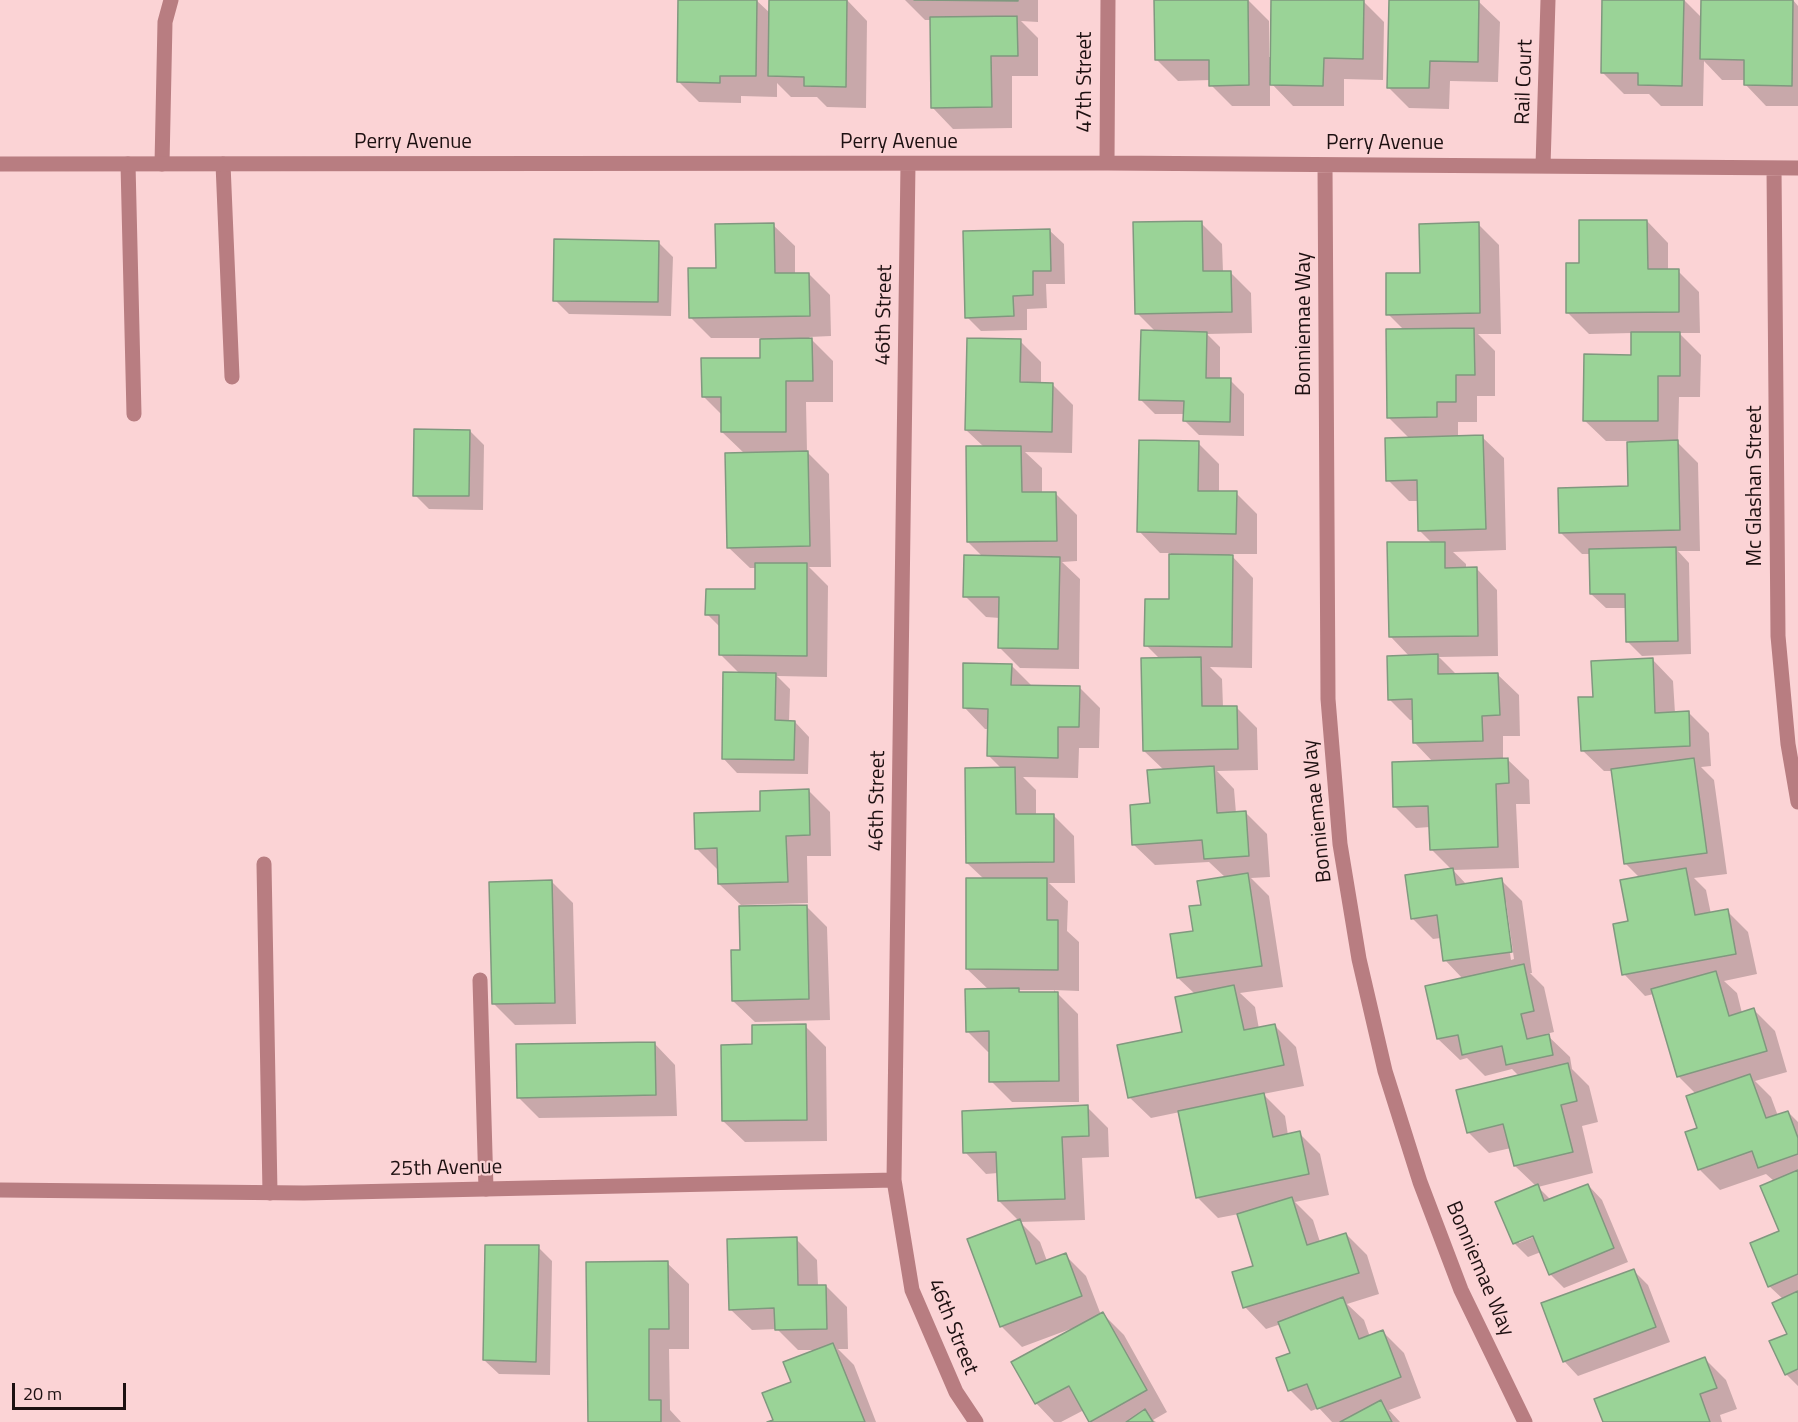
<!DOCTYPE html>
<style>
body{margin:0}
#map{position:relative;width:1798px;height:1422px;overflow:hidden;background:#fbd3d5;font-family:"Titillium Web",sans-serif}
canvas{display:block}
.scale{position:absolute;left:12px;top:1383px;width:114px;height:27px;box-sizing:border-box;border:3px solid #1d1011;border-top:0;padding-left:8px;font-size:18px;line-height:21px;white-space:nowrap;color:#1d1011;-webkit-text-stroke:4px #fbd3d5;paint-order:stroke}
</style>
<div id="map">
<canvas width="1798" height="1422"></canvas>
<div class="scale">20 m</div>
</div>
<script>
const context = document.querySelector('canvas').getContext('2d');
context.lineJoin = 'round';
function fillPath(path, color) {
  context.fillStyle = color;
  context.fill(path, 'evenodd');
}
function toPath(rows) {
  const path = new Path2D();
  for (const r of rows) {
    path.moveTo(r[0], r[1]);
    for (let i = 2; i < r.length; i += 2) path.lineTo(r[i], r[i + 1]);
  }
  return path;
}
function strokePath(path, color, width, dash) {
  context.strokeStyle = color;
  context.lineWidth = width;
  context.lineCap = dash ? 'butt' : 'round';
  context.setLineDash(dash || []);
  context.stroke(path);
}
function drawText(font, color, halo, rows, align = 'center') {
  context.font = font + ' "Titillium Web",sans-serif';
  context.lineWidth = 4.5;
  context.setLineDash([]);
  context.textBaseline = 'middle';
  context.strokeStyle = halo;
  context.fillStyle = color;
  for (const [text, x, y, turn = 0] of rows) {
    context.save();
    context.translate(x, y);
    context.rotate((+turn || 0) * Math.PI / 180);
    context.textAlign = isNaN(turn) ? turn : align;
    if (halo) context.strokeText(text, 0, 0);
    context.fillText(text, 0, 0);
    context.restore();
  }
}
fillPath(toPath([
 [680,0,756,0,771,14,771,0,847,0,867,21,866,108,827,107,817,97,791,97,777,83,777,97,741,96,741,103,699,102,678,81],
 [905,0,1038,0,1038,22,1021,21,1038,38,1038,76,1012,76,1012,128,953,129,932,107,931,20,925,20],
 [1248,0,1269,21,1269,57,1272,57,1363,1,1384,22,1383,80,1344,79,1344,106,1293,106,1270,82,1270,106,1232,106,1211,85,1211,80,1178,81,1157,60],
 [1390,0,1478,1,1500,22,1498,82,1450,81,1449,109,1409,108,1388,87],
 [1603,0,1684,0,1702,18,1702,0,1793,0,1798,6,1798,106,1766,106,1745,84,1745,80,1722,80,1704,61,1703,106,1661,106,1649,94,1624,94,1602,72],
 [1647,221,1668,243,1668,271,1678,271,1699,292,1700,333,1679,333,1701,355,1700,397,1679,397,1678,443,1698,463,1700,551,1678,551,1689,563,1691,654,1642,656,1627,641,1627,608,1606,608,1591,594,1591,554,1582,554,1561,533,1630,488,1629,441,1606,441,1584,420,1632,356,1632,333,1589,334,1568,313,1580,265],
 [1201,223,1222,244,1223,272,1230,272,1251,293,1252,333,1207,334,1220,347,1220,379,1230,380,1244,394,1244,436,1199,435,1185,421,1185,414,1155,414,1141,400,1156,332,1137,313],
 [1478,224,1499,245,1501,334,1478,334,1495,351,1495,396,1477,396,1477,422,1458,422,1458,438,1482,437,1504,458,1506,550,1453,552,1466,564,1466,569,1476,568,1497,590,1498,656,1439,657,1457,675,1497,674,1519,695,1520,736,1503,736,1503,759,1507,759,1529,780,1530,804,1516,804,1519,868,1453,870,1467,885,1501,880,1522,901,1532,973,1530,973,1544,987,1554,1032,1546,1034,1570,1057,1572,1069,1589,1086,1598,1122,1582,1126,1593,1173,1538,1187,1551,1200,1588,1185,1602,1200,1628,1262,1564,1288,1550,1274,1541,1252,1528,1257,1514,1243,1536,1186,1515,1166,1511,1148,1489,1153,1468,1132,1519,1076,1512,1069,1485,1076,1467,1058,1460,1060,1438,1039,1463,979,1445,960,1441,938,1433,939,1412,918,1452,870,1431,849,1430,827,1416,828,1395,807,1433,762,1414,742,1414,720,1410,720,1389,699,1410,657,1390,636,1432,543,1420,531,1419,501,1409,501,1388,480,1410,439,1388,417,1404,330,1388,314,1421,274],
 [1503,902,1506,902,1514,959,1511,960],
 [1539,1232,1541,1234,1519,1243,1519,1240],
 [773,225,795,246,795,274,809,274,830,295,831,336,809,337,833,361,833,402,806,402,807,452,829,474,831,567,809,567,828,586,827,677,777,676,790,689,789,722,795,722,809,737,808,774,737,773,723,758,740,674,721,655,721,628,707,614,756,591,757,568,750,568,728,547,745,454,722,432,722,415,703,396,761,359,761,338,711,338,690,317,717,269],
 [1049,230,1064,244,1065,284,1046,284,1047,308,1027,309,1027,330,981,331,967,317],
 [658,242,673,257,671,316,569,314,555,300],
 [1020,341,1041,362,1041,384,1052,384,1073,405,1072,453,1025,452,1042,468,1042,493,1055,493,1077,515,1077,561,1062,562,1080,579,1079,669,1020,668,999,647,1000,618,986,617,965,596,983,557,968,542,984,447,966,430],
 [470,431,484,445,483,510,429,509,415,495],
 [1198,443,1219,464,1219,493,1236,493,1257,514,1257,554,1230,554,1253,578,1252,668,1210,667,1222,679,1223,707,1236,707,1257,728,1258,770,1217,771,1234,789,1236,813,1246,813,1267,834,1270,877,1251,878,1269,896,1283,987,1240,993,1255,1007,1259,1029,1275,1026,1296,1047,1304,1086,1263,1094,1285,1116,1288,1135,1299,1133,1320,1154,1329,1195,1295,1202,1313,1220,1320,1242,1346,1234,1367,1255,1379,1294,1347,1304,1364,1320,1370,1337,1383,1332,1404,1353,1421,1398,1389,1410,1400,1422,1332,1422,1319,1408,1311,1411,1290,1390,1292,1354,1281,1324,1266,1329,1245,1307,1255,1267,1239,1214,1218,1218,1197,1197,1180,1112,1151,1118,1129,1097,1184,1033,1195,994,1178,978,1203,906,1226,878,1209,862,1155,865,1133,844,1152,805,1165,771,1144,751,1160,659,1146,645,1170,601,1171,553,1160,553,1139,531],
 [1652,659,1673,681,1675,713,1688,712,1709,733,1711,766,1701,767,1714,780,1727,874,1694,878,1706,890,1711,914,1727,911,1748,932,1757,974,1724,981,1737,993,1742,1013,1754,1010,1775,1031,1787,1072,1755,1081,1771,1097,1778,1116,1788,1112,1798,1122,1798,1386,1786,1374,1789,1334,1783,1299,1769,1286,1781,1232,1774,1181,1766,1174,1720,1190,1699,1169,1696,1094,1678,1076,1654,994,1645,996,1624,974,1630,922,1640,878,1625,863,1613,771,1604,771,1582,750,1595,698],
 [1011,665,1032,686,1079,687,1100,708,1099,748,1079,748,1078,778,1023,777,1036,790,1036,815,1053,815,1074,836,1075,883,1049,883,1068,901,1067,931,1079,942,1079,991,1054,990,1078,1014,1079,1102,1012,1102,991,1081,990,1052,988,1052,967,1031,989,990,967,969,984,879,967,863,1002,769,989,756,989,729,985,729,964,707],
 [1018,990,1054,990,1054,993,1022,994],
 [809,791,830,812,831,856,807,856,808,903,741,905,719,884,719,869,717,869,696,848,762,813],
 [552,882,573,903,576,1024,515,1025,494,1004],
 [806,906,827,927,830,1020,755,1022,733,1001,742,951],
 [805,1026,826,1047,827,1141,745,1142,723,1121,754,1046],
 [654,1043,675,1065,677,1116,539,1118,518,1097],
 [1087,1107,1108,1128,1109,1157,1082,1158,1085,1220,1020,1222,1040,1242,1047,1261,1065,1255,1086,1276,1101,1315,1103,1314,1124,1335,1167,1412,1153,1420,1156,1422,1090,1422,1084,1410,1061,1422,1054,1422,1036,1403,1074,1330,1073,1328,1022,1347,1001,1326,1019,1221,999,1201,998,1173,986,1174,965,1152],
 [796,1239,817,1260,818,1286,826,1286,847,1307,848,1349,838,1349,854,1365,876,1422,771,1422,775,1420,793,1383,818,1350,798,1350,777,1329,752,1330,730,1309],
 [538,1247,552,1261,550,1375,499,1374,484,1360],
 [667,1263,689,1284,689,1349,669,1349,670,1410,681,1422,589,1422],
 [1634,1271,1648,1285,1670,1342,1578,1376,1564,1361],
 [1705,1359,1726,1380,1737,1409,1720,1415,1722,1422,1605,1422]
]), '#0003');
const building = toPath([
 [678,0,757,0,756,76,720,76,720,83,677,82,678,0],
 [769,0,847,0,846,87,804,86,804,77,768,76,769,0],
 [914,0,1018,0,1018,1,914,0],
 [1154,0,1248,0,1249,85,1209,86,1209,60,1155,60,1154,0],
 [1271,0,1364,0,1363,59,1324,58,1323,86,1270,85,1271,0],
 [1389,0,1479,0,1478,62,1430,61,1429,88,1387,88,1389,0],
 [1602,0,1684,0,1682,86,1638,85,1638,73,1601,73,1602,0],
 [1701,0,1793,0,1792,86,1744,85,1744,60,1700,59,1701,0],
 [1017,16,1018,56,991,56,992,107,931,108,930,17,1017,16],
 [1579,220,1647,220,1648,269,1679,269,1679,312,1566,313,1566,263,1579,263,1579,220],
 [1202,221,1203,271,1231,271,1232,312,1135,314,1133,222,1202,221],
 [1479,222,1480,313,1386,315,1386,273,1420,273,1419,224,1479,222],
 [774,223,775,273,809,273,810,316,689,318,688,268,716,268,715,224,774,223],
 [1050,229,1051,271,1033,271,1033,295,1013,296,1014,316,965,318,963,231,1050,229],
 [554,239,659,241,658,302,553,301,554,239],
 [1474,328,1475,375,1456,375,1456,402,1437,402,1437,417,1387,418,1386,329,1474,328],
 [1141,330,1207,332,1206,378,1231,378,1230,422,1183,421,1184,401,1139,400,1141,330],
 [1631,332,1680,332,1680,376,1658,376,1658,421,1583,421,1584,354,1631,355,1631,332],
 [812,338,813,381,786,381,786,432,721,432,721,397,702,397,701,358,760,358,760,339,812,338],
 [967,338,1021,339,1020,382,1053,383,1052,432,965,430,967,338],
 [414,429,470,430,469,496,413,496,414,429],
 [1483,435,1486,529,1418,531,1417,480,1386,481,1385,438,1483,435],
 [1139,440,1199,441,1198,491,1237,491,1236,534,1137,532,1139,440],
 [1678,440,1680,530,1559,533,1558,488,1628,486,1627,442,1678,440],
 [966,446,1021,446,1022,492,1056,492,1057,541,967,542,966,446],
 [808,451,810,546,727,548,725,453,808,451],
 [1387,542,1445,542,1445,568,1477,567,1478,636,1389,637,1387,542],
 [1676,547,1678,641,1626,642,1625,594,1590,594,1589,549,1676,547],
 [1169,554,1233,555,1232,647,1144,646,1145,599,1169,599,1169,554],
 [964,555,1060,557,1058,649,998,648,999,597,963,597,964,555],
 [755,563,807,563,807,656,719,655,719,615,705,615,706,589,755,589,755,563],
 [1438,654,1438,674,1498,673,1500,715,1482,716,1483,741,1413,743,1412,699,1388,700,1387,656,1438,654],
 [1201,657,1202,706,1237,706,1238,749,1143,751,1141,658,1201,657],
 [1653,658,1655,713,1689,711,1690,746,1581,751,1578,697,1593,697,1591,661,1653,658],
 [963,663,1012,664,1011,685,1080,686,1079,727,1058,727,1058,758,987,756,988,709,963,708,963,663],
 [723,672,776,673,775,720,795,721,794,760,722,759,723,672],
 [1508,758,1509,783,1496,784,1498,847,1430,850,1428,806,1393,807,1392,762,1508,758],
 [1694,758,1707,853,1624,864,1611,769,1694,758],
 [1214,766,1217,813,1246,811,1249,856,1204,859,1202,840,1132,845,1130,805,1150,803,1147,770,1214,766],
 [1015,767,1016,814,1054,814,1054,862,966,863,965,768,1015,767],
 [809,789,810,835,786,836,788,882,718,884,717,848,695,849,694,813,760,811,760,791,809,789],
 [1453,868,1456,885,1502,878,1512,952,1443,961,1437,915,1411,919,1405,875,1453,868],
 [1686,868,1695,915,1728,909,1736,954,1622,975,1613,924,1628,921,1620,880,1686,868],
 [1248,873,1262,966,1177,978,1170,934,1193,931,1189,906,1201,905,1197,881,1248,873],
 [966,878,1047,878,1047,920,1058,920,1058,970,966,969,966,878],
 [552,880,555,1003,492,1004,489,882,552,880],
 [807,905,809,999,732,1001,731,950,740,950,739,906,807,905],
 [1524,964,1534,1011,1521,1014,1527,1039,1549,1034,1553,1055,1506,1065,1502,1046,1462,1055,1458,1035,1437,1039,1425,986,1524,964],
 [1716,971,1729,1016,1754,1008,1767,1051,1677,1077,1651,989,1716,971],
 [1234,985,1244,1030,1275,1024,1284,1065,1128,1098,1117,1045,1182,1032,1175,997,1234,985],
 [1019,988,1019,992,1058,992,1059,1081,989,1082,989,1031,966,1032,965,989,1019,988],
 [806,1024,807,1120,722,1121,721,1045,752,1044,752,1025,806,1024],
 [655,1042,656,1095,517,1098,516,1044,655,1042],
 [1568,1063,1577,1101,1561,1105,1573,1152,1514,1166,1503,1124,1467,1133,1456,1090,1568,1063],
 [1750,1074,1766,1118,1788,1111,1798,1138,1798,1154,1758,1168,1752,1151,1698,1170,1685,1132,1697,1128,1686,1096,1750,1074],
 [1264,1093,1273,1137,1300,1131,1309,1174,1196,1198,1178,1111,1264,1093],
 [1088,1105,1089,1136,1062,1137,1065,1199,998,1201,996,1152,963,1153,962,1111,1088,1105],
 [1798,1170,1798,1274,1768,1287,1750,1243,1779,1231,1760,1186,1798,1170],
 [1538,1184,1544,1201,1588,1184,1614,1248,1549,1275,1533,1236,1513,1244,1495,1202,1538,1184],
 [1292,1197,1307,1245,1346,1233,1359,1273,1243,1308,1232,1272,1253,1266,1237,1214,1292,1197],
 [1020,1219,1036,1264,1066,1253,1082,1296,1000,1327,967,1239,1020,1219],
 [797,1237,798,1285,826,1285,827,1329,775,1330,774,1308,729,1310,727,1239,797,1237],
 [485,1245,539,1245,536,1362,483,1360,485,1245],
 [668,1261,669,1329,649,1329,649,1400,661,1400,661,1422,588,1422,586,1262,668,1261],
 [1634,1269,1656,1327,1563,1362,1541,1303,1634,1269],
 [1798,1291,1798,1369,1785,1375,1769,1341,1787,1334,1772,1303,1798,1291],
 [1343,1297,1359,1339,1383,1330,1401,1377,1317,1409,1307,1384,1288,1391,1276,1358,1290,1353,1278,1322,1343,1297],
 [1103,1312,1147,1390,1090,1422,1089,1422,1069,1386,1035,1404,1011,1362,1103,1312],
 [833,1343,865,1422,767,1422,773,1420,762,1393,791,1382,783,1362,833,1343],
 [1705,1357,1717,1388,1700,1394,1710,1422,1603,1422,1594,1399,1705,1357],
 [1381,1400,1392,1422,1340,1422,1381,1400],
 [1145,1409,1153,1422,1126,1422,1145,1409]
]);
fillPath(building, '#9ad397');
strokePath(building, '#80987f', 1.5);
strokePath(toPath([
 [128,164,134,414],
 [162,164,165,22,171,0],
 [223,164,232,377],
 [264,864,270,1193],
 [480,980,486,1189]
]), '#b87d81', 15);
strokePath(toPath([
 [1107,163,1108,0],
 [0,164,1107,163,1798,168],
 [908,164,894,1180,912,1290,956,1392,976,1422],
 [1325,165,1328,699,1340,844,1359,959,1385,1071,1420,1182,1461,1290,1525,1422],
 [1543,166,1548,0],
 [1774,168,1778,636,1788,744,1798,802],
 [0,1190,304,1193,894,1180]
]), '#b87d81', 15);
drawText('21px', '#1d1011', '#fbd3d5', [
 ["47th Street",1086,82,-90],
 ["Rail Court",1525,82,-88],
 ["Perry Avenue",413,143],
 ["Perry Avenue",899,143],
 ["Perry Avenue",1385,144],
 ["46th Street",885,315,-89],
 ["Bonniemae Way",1305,324,-90],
 ["Mc Glashan Street",1756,486,-90],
 ["46th Street",878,801,-89],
 ["Bonniemae Way",1318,811,-96],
 ["25th Avenue",446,1169,-1],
 ["Bonniemae Way",1479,1269,67],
 ["46th Street",952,1327,68]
]);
</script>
